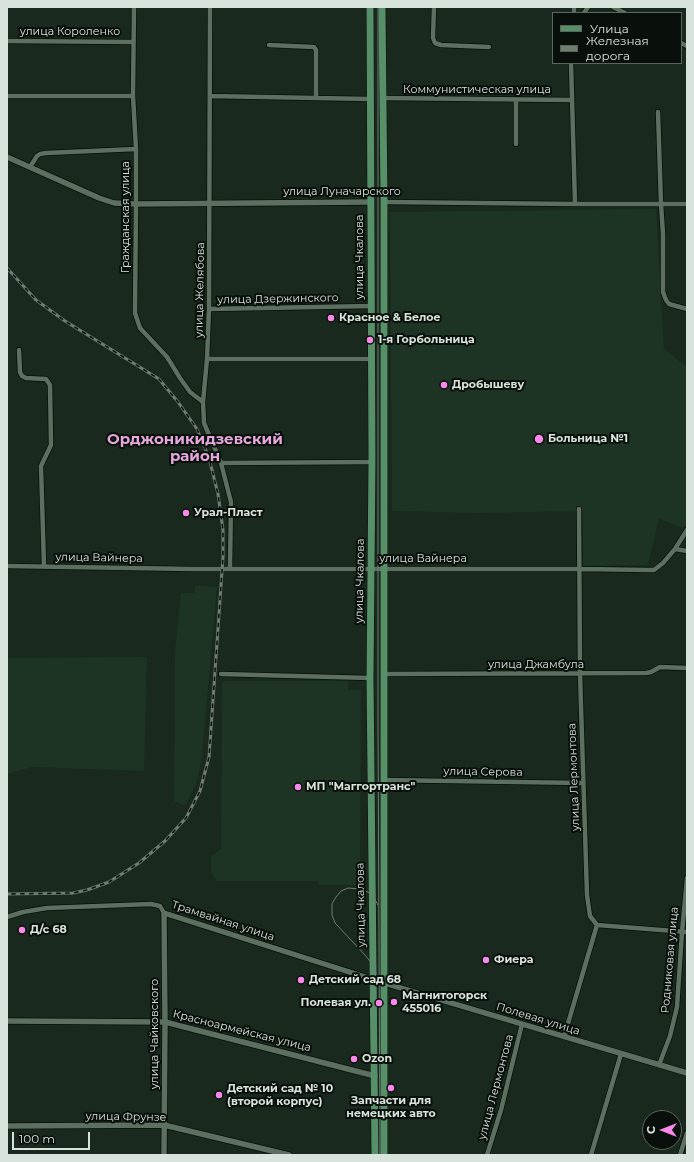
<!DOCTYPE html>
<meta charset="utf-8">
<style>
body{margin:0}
#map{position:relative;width:694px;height:1162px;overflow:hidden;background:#19291d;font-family:Montserrat,sans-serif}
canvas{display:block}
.frame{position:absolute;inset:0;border:8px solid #d8e3db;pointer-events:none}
.legend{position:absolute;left:552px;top:12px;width:130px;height:52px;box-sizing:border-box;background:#090f0a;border:1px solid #5c645e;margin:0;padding:5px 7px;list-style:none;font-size:12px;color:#d8e3db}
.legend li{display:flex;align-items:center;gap:8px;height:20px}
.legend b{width:20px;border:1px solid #5c645e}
.north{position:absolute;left:642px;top:1110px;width:40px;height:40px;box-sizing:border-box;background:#090f0a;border:1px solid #5c645e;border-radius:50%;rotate:270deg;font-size:11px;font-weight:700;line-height:16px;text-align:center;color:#d8e3db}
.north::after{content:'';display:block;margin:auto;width:14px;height:18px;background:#f888ea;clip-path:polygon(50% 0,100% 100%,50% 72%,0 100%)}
.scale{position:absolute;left:12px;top:1132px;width:78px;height:18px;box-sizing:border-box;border:2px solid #d8e3db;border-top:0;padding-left:5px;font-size:12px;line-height:14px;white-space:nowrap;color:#d8e3db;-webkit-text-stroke:3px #090f0a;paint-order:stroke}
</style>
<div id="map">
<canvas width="694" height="1162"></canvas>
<div class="frame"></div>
<ul class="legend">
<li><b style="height:5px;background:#578f68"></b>Улица</li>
<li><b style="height:5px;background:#6f7d73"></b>Железная дорога</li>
</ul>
<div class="north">С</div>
<div class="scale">100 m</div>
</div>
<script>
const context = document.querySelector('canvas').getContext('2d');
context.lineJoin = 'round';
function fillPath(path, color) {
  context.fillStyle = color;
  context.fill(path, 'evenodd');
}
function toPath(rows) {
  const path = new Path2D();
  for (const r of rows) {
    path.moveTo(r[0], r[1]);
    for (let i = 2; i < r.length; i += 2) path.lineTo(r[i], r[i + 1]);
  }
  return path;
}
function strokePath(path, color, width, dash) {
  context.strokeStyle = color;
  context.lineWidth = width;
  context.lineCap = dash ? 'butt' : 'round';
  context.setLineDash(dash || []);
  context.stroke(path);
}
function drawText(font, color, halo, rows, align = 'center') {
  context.font = font + ' Montserrat,sans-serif';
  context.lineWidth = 4;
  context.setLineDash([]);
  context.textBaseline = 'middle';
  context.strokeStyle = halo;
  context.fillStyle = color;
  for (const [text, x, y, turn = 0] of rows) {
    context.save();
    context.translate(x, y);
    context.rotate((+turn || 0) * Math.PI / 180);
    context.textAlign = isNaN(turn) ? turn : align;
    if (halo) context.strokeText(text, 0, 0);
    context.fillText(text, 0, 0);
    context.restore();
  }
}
fillPath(toPath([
 [656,209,664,349,687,367,687,522,683,528,659,519,648,565,583,566,583,511,480,513,392,511,390,212],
 [195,585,217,587,202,757,197,781,185,806,174,801,175,651,181,593,194,593],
 [147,657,144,771,32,767,7,774,7,658],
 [222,681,348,681,348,690,361,690,360,885,319,885,318,881,217,881,211,872,211,856,221,849]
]), '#1d3323');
const minor = toPath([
 [134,7,133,96,136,149,136,204,135,313,140,328,167,357,180,378,190,392,203,402],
 [210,7,209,309,207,359,203,402,204,423,221,463,231,502,230,568],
 [434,7,433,38,435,43,441,45,489,47],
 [613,7,625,13],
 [574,13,574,7],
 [584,13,588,7],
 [7,41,133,42],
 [681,43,687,46],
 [269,45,314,47,316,50,316,98],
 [571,63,575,204],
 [7,96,133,96],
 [210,96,370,99],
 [383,98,571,100],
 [516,100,516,144],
 [658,112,661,204,663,234,663,292,666,300,669,304,687,309],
 [30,167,37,156,40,154,46,153,136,149],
 [384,202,575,204,687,204],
 [209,309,371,306],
 [19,350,20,372,22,376,26,378,46,379,50,385,51,445,41,466,44,566],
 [207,359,371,359],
 [221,463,372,462],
 [675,549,687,551],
 [7,566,191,569,580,569,649,570,654,570,663,563,675,549,687,530],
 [221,674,370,678],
 [384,674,646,673,651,672,660,667,687,668],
 [383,780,583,783],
 [7,917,23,912,47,908,151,904,160,906,164,913],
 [597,925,687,932],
 [564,1037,597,925,590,916,587,895,580,674,579,509],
 [659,1065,670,1036,677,1007,682,932,687,878],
 [487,1155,501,1110,522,1024],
 [591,1155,621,1054],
 [680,1155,687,1133]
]);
const tertiary = toPath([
 [7,157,99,198,114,203,136,204,371,202],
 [7,1021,165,1022,375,1076],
 [7,1126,164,1125,289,1155],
 [164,1155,165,1022,164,913,384,983,687,1073]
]);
const primary = toPath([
 [370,7,372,462,370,678,375,1155],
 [382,7,384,202,384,1155]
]);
strokePath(minor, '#041107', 6);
strokePath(tertiary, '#041107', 7);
strokePath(primary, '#041107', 8);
strokePath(minor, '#5d6f61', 4.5);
strokePath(tertiary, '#5d6f61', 5.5);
strokePath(primary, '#578f68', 7);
strokePath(toPath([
 [378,7,378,724,380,1155],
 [376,973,373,965,365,955,335,923,332,915,332,904,336,897,341,891,348,888,361,889,372,894,378,905]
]), '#6f7d73', 1);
const rail = toPath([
 [7,268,36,300,65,321,159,379,178,402,197,429,209,458,218,494,223,530,223,557,209,757,200,791,186,818,165,841,139,863,109,882,87,890,73,893,7,894]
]);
strokePath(rail, '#6f7d73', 3);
strokePath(rail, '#090f0a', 1.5, [4.5]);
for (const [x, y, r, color] of [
 [331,318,4,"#f888ea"],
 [370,340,4,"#f888ea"],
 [444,385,4,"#f888ea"],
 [539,439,5,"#f888ea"],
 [186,513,4,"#f888ea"],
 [298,787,4,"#f888ea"],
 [22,930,4,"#f888ea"],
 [486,960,4,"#f888ea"],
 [301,980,4,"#f888ea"],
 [394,1002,4,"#f888ea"],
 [379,1003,4,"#f888ea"],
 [354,1059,4,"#f888ea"],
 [391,1088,4,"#f888ea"],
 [219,1095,4,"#f888ea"]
]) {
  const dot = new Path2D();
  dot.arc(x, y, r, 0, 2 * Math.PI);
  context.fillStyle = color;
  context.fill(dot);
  strokePath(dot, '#090f0a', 1.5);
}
drawText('11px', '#d8e3db', '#090f0a', [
 ["улица Короленко",70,32],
 ["Коммунистическая улица",477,90],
 ["улица Луначарского",342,192],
 ["Гражданская улица",126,217,-90],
 ["улица Чкалова",360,257,-90],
 ["улица Желябова",200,290,-89],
 ["улица Дзержинского",278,299,-1],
 ["улица Вайнера",99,558,1],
 ["улица Вайнера",423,559],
 ["улица Чкалова",360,581,-89],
 ["улица Джамбула",536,665],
 ["улица Серова",483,772,1],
 ["улица Лермонтова",574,777,-92],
 ["улица Чкалова",361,905,-91],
 ["Трамвайная улица",223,921,18],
 ["Родниковая улица",670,960,-85],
 ["Полевая улица",538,1019,17],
 ["Красноармейская улица",242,1031,14],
 ["улица Чайковского",155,1034,-90],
 ["улица Лермонтова",496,1087,-75],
 ["улица Фрунзе",126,1117,1]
]);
drawText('bold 11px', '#d8e3db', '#090f0a', [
 ["Красное & Белое",339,318],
 ["1-я Горбольница",378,340],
 ["Дробышеву",452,385],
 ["Больница №1",548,439],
 ["Урал-Пласт",194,513],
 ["МП \"Маггортранс\"",306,787],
 ["Д/с 68",30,930],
 ["Фиера",494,960],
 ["Детский сад 68",309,980],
 ["Магнитогорск",402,996],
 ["455016",402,1009],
 ["Полевая ул.",371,1003,"right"],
 ["Ozon",362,1059],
 ["Детский сад № 10",227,1089],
 ["(второй корпус)",227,1102],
 ["Запчасти для",391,1101,"center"],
 ["немецких авто",391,1114,"center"]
], 'left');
drawText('bold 15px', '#e5a7dc', '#090f0a', [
 ["Орджоникидзевский",195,440],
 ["район",195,457]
]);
</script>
